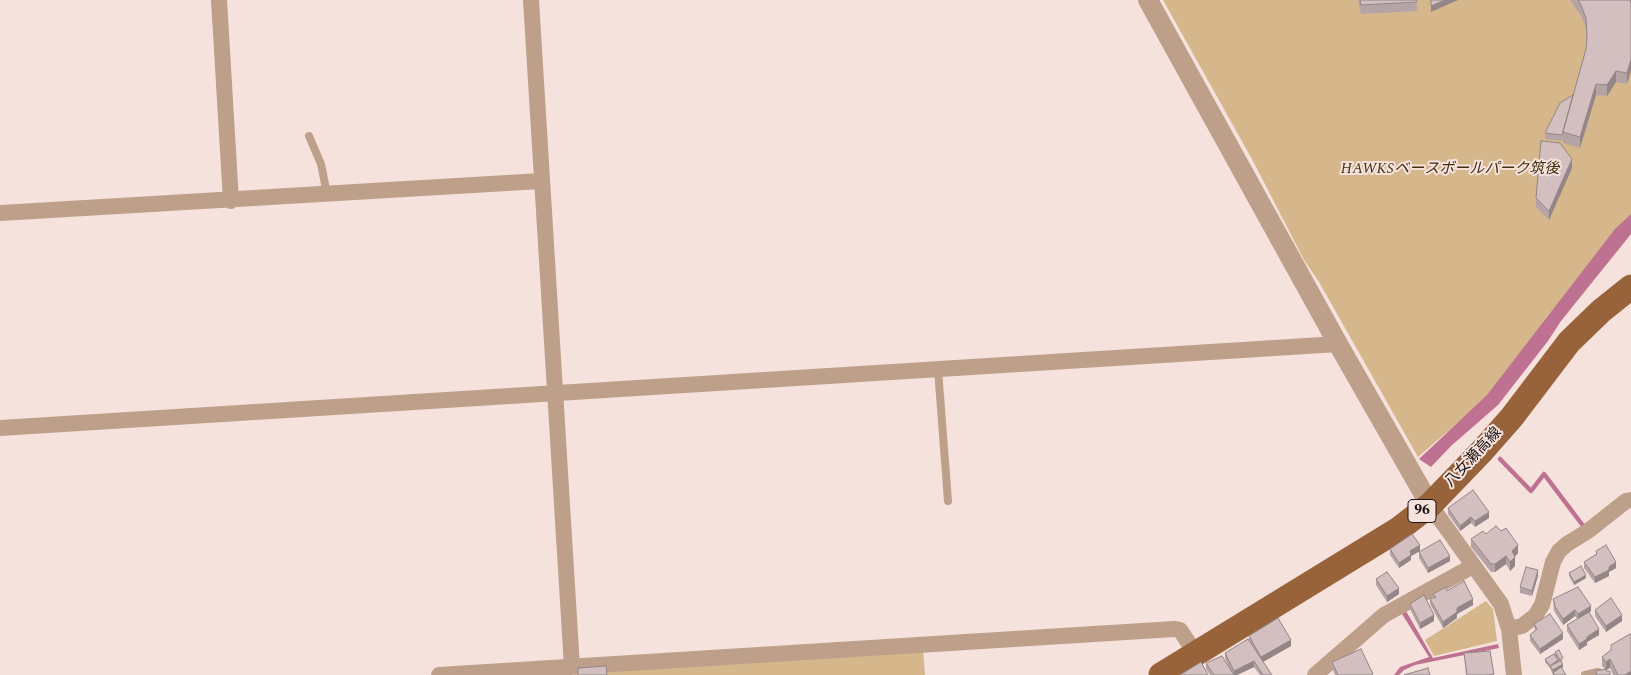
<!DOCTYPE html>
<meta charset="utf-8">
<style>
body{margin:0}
canvas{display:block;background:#f5e2dd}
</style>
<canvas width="1631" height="675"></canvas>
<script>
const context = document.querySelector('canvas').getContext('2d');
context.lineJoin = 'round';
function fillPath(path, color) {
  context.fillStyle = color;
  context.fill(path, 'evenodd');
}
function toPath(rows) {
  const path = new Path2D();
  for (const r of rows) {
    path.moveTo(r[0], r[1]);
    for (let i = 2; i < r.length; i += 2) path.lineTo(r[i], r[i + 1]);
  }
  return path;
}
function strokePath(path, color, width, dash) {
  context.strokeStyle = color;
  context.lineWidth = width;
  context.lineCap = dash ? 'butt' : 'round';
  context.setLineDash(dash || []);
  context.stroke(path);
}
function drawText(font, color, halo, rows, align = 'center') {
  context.font = font + ' Spectral,"Noto Sans JP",serif';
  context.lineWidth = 4;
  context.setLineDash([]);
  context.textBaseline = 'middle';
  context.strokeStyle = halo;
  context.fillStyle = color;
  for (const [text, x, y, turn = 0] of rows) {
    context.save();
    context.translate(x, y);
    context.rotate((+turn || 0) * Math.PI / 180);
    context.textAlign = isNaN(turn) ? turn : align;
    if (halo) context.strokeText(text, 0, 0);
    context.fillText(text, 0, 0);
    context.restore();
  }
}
fillPath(toPath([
 [1163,0,1631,0,1631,218,1485,399,1418,457,1319,282,1304,260,1253,161],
 [1486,601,1493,609,1497,641,1434,656,1425,640],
 [923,650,925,675,572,675,578,672]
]), '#d5b78b');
fillPath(toPath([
 [1631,214,1631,234,1561,321,1548,341,1498,405,1451,446,1431,467,1419,459,1487,395,1615,229],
 [1406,611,1433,658,1498,644,1499,648,1415,665,1404,670,1399,675,1394,675,1400,667,1429,657,1402,614]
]), '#be7190');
strokePath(toPath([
 [1500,459,1531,491,1544,474,1584,527]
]), '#be7190', 4.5);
strokePath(toPath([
 [309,136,321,164,327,194],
 [938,369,948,501],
 [1585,675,1598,672]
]), '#bea08a', 8);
strokePath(toPath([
 [219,0,231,201],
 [531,0,572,667],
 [0,213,541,181],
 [0,428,1338,344],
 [1430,505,1501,604,1509,629,1514,675],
 [1509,629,1522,626,1535,616,1542,605,1553,562,1559,551,1567,544,1588,531,1626,501,1631,500],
 [439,675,1174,629,1180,630,1196,654],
 [1315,675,1384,615,1473,566]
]), '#bea08a', 16);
strokePath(toPath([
 [1148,0,1338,344,1430,505]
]), '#bea08a', 20);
strokePath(toPath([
 [1161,675,1399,529,1430,505,1482,451,1512,417,1569,342,1601,311,1631,287]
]), '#98633a', 25);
fillPath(toPath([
 [1358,0,1416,0,1417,11,1361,14],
 [1570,0,1630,0,1631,3,1631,70,1627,84,1616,82,1607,96,1596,95,1580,148,1563,143,1563,137,1562,141,1545,139,1545,133,1573,95,1586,49,1587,42,1586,29,1581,16],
 [1572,168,1549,220,1536,207,1536,198],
 [1448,508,1489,518,1475,527,1471,523,1460,531,1448,514],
 [1501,531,1518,553,1515,556,1515,566,1510,571,1506,564,1495,572,1491,572,1471,547,1471,539,1486,534],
 [1390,549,1420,551,1411,556,1411,560,1399,568,1390,555],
 [1596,551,1616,568,1609,572,1609,576,1595,583,1584,568,1584,562,1596,554],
 [1419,552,1450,561,1428,573,1419,558],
 [1569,573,1586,578,1574,585,1569,576],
 [1538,576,1532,596,1520,593,1520,587],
 [1376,579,1399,594,1387,602,1376,585],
 [1447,591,1473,605,1457,614,1457,618,1443,628,1430,604,1430,599,1433,598,1433,594],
 [1553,599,1591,611,1589,612,1599,635,1587,642,1587,645,1579,650,1567,631,1567,625,1577,619,1575,616,1563,625,1554,611],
 [1410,604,1434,621,1420,629,1410,609],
 [1595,610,1622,621,1606,632,1595,616],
 [1534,624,1563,639,1540,654,1530,641,1530,635,1535,631],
 [1249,636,1291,646,1263,662,1272,675,1260,675,1254,667,1237,675,1210,675,1206,669,1206,663,1228,665,1225,658,1225,653,1249,640],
 [1611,650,1631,675,1613,675,1610,668,1606,670,1606,671,1610,675,1596,675,1596,671,1605,669,1602,666,1602,657],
 [1490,651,1494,675,1466,675,1464,653],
 [1555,652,1563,661,1561,662,1563,667,1562,668,1566,675,1553,675,1550,668,1545,662,1545,659,1555,655],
 [1332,662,1373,675,1335,675,1332,668]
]), '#b5a4a5');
fillPath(toPath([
 [1445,0,1458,0,1431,12,1431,6],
 [1631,59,1631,70,1627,84,1627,73],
 [1616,71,1616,82,1607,96,1607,85],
 [1596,84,1596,95,1580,148,1580,137],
 [1572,159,1572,168,1549,220,1549,211],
 [1489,512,1489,518,1475,527,1475,521],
 [1471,517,1471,523,1460,531,1460,526],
 [1420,545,1420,551,1411,556,1411,560,1399,568,1399,563,1410,551],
 [1518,545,1518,553,1512,560,1512,551],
 [1450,556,1450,561,1428,573,1428,568],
 [1506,556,1506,564,1495,572,1495,564],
 [1515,557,1515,566,1510,571,1510,562],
 [1616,562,1616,568,1609,572,1609,576,1595,583,1595,577],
 [1538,570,1538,576,1532,596,1532,591],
 [1586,575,1586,578,1574,585,1574,582],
 [1399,588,1399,594,1387,602,1387,596],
 [1473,599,1473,605,1457,614,1457,618,1443,628,1443,622,1457,608],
 [1591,606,1591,611,1578,620,1578,614],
 [1575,610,1575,616,1563,625,1563,619],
 [1434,615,1434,621,1420,629,1420,623],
 [1622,615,1622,621,1606,632,1606,626],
 [1599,629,1599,635,1587,642,1587,645,1579,650,1579,644,1587,637],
 [1563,633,1563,639,1540,654,1540,649],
 [1291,640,1291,646,1261,663,1261,657],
 [1610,659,1610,668,1606,670,1606,662],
 [1558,660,1558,663,1550,668,1550,666],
 [1254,661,1254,667,1237,675,1234,675,1234,671],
 [1563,664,1563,667,1553,673,1553,670],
 [1631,671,1631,675,1625,675]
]), '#948686');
const building = toPath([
 [1360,0,1416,0,1417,2,1361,5,1360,0],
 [1431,0,1445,0,1431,6,1431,0],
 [1578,0,1630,0,1631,3,1631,59,1627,73,1616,71,1607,85,1596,84,1580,137,1563,132,1586,49,1587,36,1586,18,1581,5,1578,0],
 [1573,95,1562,135,1545,133,1560,103,1573,95],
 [1541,141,1560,143,1572,159,1549,211,1536,198,1541,141],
 [1473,490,1489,512,1475,521,1471,517,1460,526,1448,508,1473,490],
 [1496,526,1501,531,1506,528,1518,545,1512,551,1515,557,1510,562,1506,556,1495,564,1491,564,1471,539,1483,531,1486,534,1496,526],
 [1412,534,1420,545,1410,551,1411,555,1399,563,1390,549,1412,534],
 [1440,540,1450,556,1428,568,1419,552,1440,540],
 [1606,545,1616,562,1609,567,1609,570,1595,577,1584,562,1597,554,1596,551,1606,545],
 [1581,566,1586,575,1574,582,1569,573,1581,566],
 [1526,567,1538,570,1532,591,1520,587,1526,567],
 [1387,572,1399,588,1387,596,1376,579,1387,572],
 [1464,581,1473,599,1457,608,1457,612,1443,622,1430,599,1436,597,1433,594,1446,587,1447,591,1464,581],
 [1578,587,1591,606,1578,614,1575,610,1563,619,1554,605,1555,604,1553,599,1578,587],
 [1424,595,1434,615,1420,623,1410,604,1424,595],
 [1611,598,1622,615,1606,626,1595,610,1611,598],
 [1589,612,1599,629,1587,637,1587,639,1579,644,1567,625,1589,612],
 [1550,614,1563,633,1540,649,1530,635,1537,629,1534,624,1550,614],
 [1278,618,1291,640,1261,657,1249,636,1278,618],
 [1630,634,1631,635,1631,671,1625,675,1618,675,1610,659,1606,662,1602,657,1611,650,1611,645,1630,634],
 [1248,639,1272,675,1263,675,1254,661,1234,671,1225,653,1248,639],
 [1361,649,1373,674,1371,675,1338,675,1332,662,1361,649],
 [1559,650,1563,658,1560,660,1555,652,1559,650],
 [1490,651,1494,674,1487,675,1467,675,1464,653,1490,651],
 [1554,654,1558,660,1550,666,1545,659,1554,654],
 [1222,656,1234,675,1214,675,1206,663,1222,656],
 [1560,661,1563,664,1553,670,1550,666,1560,661],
 [1201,662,1208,675,1180,675,1201,662],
 [606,666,607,675,578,675,578,668,606,666],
 [1561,667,1566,675,1554,675,1553,673,1561,667],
 [1428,668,1430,675,1404,675,1428,668],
 [1606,669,1606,671,1610,671,1610,675,1597,675,1596,671,1606,669]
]);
fillPath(building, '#d3bfc0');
strokePath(building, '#948686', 1);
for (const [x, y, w] of [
 [1422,511,28]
]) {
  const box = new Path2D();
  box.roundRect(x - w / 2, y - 11.5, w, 23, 4);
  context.fillStyle = '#f5e2dd';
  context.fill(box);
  strokePath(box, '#1a1311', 1);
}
drawText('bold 14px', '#1a1311', null, [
 ["96",1422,511]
]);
drawText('italic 15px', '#422f0f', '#f5e2dd', [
 ["HAWKSベースボールパーク筑後",1450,170]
]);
drawText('15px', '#1a1311', '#f5e2dd', [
 ["八女瀬高線",1474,458,-47]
]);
</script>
